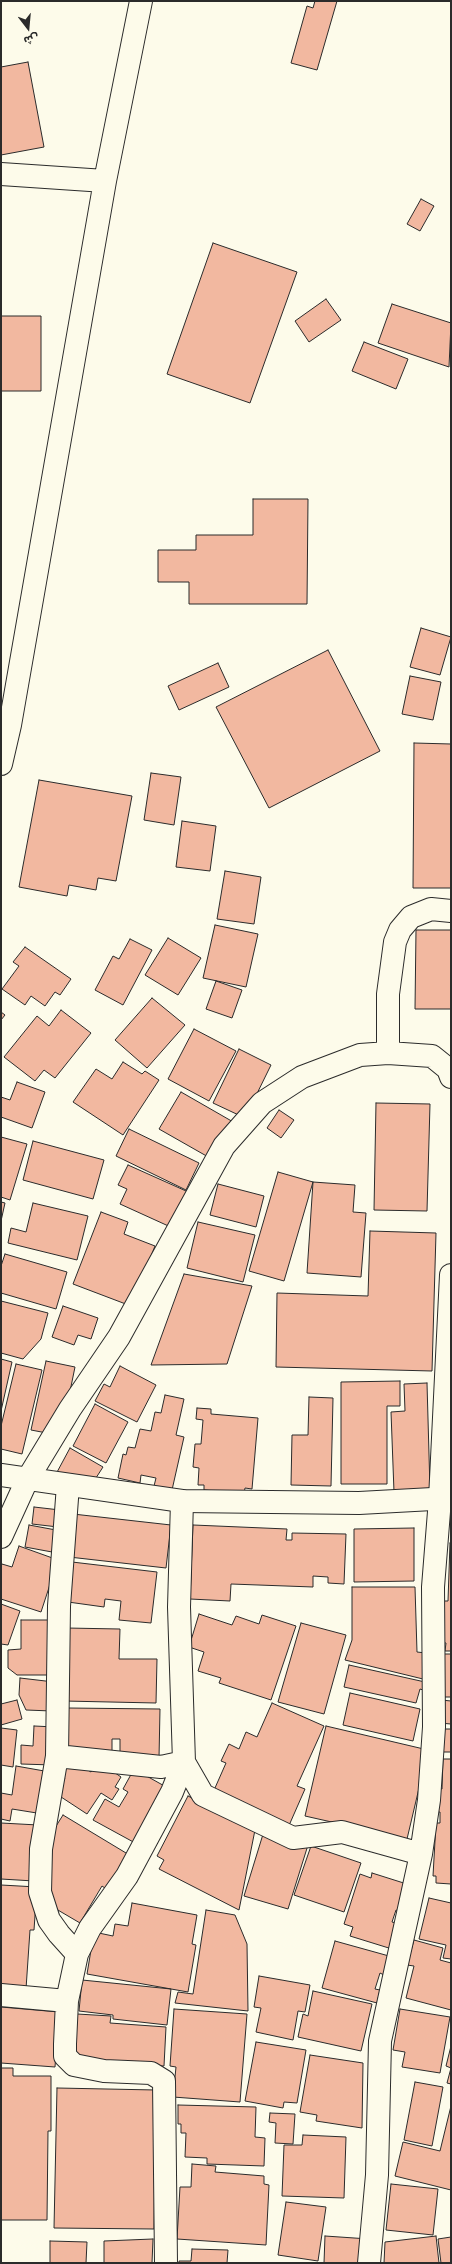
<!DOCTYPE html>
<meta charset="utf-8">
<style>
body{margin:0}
#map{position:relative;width:452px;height:2264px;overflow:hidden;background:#fdfbea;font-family:Helvetica,"Noto Sans Arabic",sans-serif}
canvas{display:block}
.frame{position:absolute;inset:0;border:2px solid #2b2b2b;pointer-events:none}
.north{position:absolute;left:8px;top:8px;width:40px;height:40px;-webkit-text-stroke:3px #fdfbea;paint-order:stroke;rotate:164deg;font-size:11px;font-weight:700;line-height:16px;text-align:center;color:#2b2b2b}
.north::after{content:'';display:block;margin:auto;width:14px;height:18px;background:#2b2b2b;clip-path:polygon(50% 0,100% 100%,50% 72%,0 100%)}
</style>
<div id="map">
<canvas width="452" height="2264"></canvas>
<div class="frame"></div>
<div class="north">ش</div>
</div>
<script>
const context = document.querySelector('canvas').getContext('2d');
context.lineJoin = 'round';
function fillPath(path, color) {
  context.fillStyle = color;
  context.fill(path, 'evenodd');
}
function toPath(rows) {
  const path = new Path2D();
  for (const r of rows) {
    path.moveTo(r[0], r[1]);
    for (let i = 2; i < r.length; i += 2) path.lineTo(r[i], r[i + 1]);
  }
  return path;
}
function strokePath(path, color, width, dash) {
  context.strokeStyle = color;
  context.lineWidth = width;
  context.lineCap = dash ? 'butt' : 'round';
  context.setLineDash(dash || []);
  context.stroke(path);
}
const building = toPath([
 [315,1,337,1,317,70,291,63,307,6,313,8,315,1],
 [28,62,44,147,1,155,1,67,28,62],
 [421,199,434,206,420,231,407,224,421,199],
 [213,243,297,272,250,403,167,374,213,243],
 [326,299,341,320,309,342,295,321,326,299],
 [392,304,451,323,449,367,378,343,392,304],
 [1,316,41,316,41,391,1,391,1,316],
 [364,342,408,359,396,389,352,371,364,342],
 [253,499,308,499,307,604,189,604,189,582,158,582,158,550,196,550,196,535,253,535,253,499],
 [421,628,451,637,440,675,410,667,421,628],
 [328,650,380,751,269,808,216,707,328,650],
 [218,663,229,687,179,710,168,686,218,663],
 [410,676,441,682,433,720,402,714,410,676],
 [414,743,451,744,451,888,413,888,414,743],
 [151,773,181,777,174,825,144,820,151,773],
 [39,780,132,796,116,881,98,878,96,890,69,885,67,896,19,887,39,780],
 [182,821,216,826,210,871,176,867,182,821],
 [225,871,261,877,254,924,217,919,225,871],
 [215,925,258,934,246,987,203,978,215,925],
 [416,930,451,930,451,1009,415,1009,416,930],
 [168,938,201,958,178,995,145,975,168,938],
 [130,939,152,950,123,1005,95,990,113,956,119,959,130,939],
 [25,947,71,979,60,995,55,992,45,1006,31,996,25,1005,2,989,19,966,13,962,25,947],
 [216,981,242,990,232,1018,206,1009,216,981],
 [152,998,185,1025,147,1068,115,1040,152,998],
 [61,1010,91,1033,55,1078,44,1070,35,1081,4,1057,37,1016,49,1026,61,1010],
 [1,1012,5,1015,1,1020,1,1012],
 [194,1029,236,1051,209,1101,168,1079,194,1029],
 [239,1049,271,1065,245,1118,213,1103,239,1049],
 [123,1062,142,1074,145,1071,159,1080,123,1135,73,1102,96,1069,112,1079,123,1062],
 [17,1082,45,1092,32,1128,1,1117,1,1097,10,1100,17,1082],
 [181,1092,235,1123,210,1158,159,1129,181,1092],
 [376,1103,430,1104,427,1211,374,1210,376,1103],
 [279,1110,294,1120,281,1138,267,1128,279,1110],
 [129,1129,199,1163,186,1190,116,1156,129,1129],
 [1,1137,27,1144,10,1200,1,1197,1,1137],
 [33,1141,104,1160,93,1199,23,1180,33,1141],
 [128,1165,195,1195,175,1229,120,1204,127,1189,118,1185,128,1165],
 [278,1172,313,1182,284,1281,249,1271,278,1172],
 [313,1182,355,1185,353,1212,366,1213,361,1277,307,1273,313,1182],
 [218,1184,264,1196,256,1227,210,1215,218,1184],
 [1,1202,5,1203,1,1221,1,1202],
 [33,1203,88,1216,77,1260,8,1243,11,1228,26,1232,33,1203],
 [101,1212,128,1222,124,1234,155,1246,131,1306,73,1284,101,1212],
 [198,1222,255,1235,243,1282,187,1268,198,1222],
 [370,1231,436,1233,432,1371,276,1367,277,1293,368,1296,370,1231],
 [5,1254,67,1272,56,1309,1,1293,1,1266,5,1254],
 [184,1274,252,1286,227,1364,151,1365,184,1274],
 [1,1301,48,1313,41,1339,23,1359,1,1353,1,1301],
 [63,1306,98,1318,91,1339,78,1335,74,1345,52,1337,63,1306],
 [1,1359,12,1362,1,1411,1,1359],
 [46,1361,75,1367,67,1406,52,1434,31,1430,46,1361],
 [16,1364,42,1370,22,1454,1,1449,1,1426,16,1364],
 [120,1366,156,1385,137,1422,95,1401,104,1384,110,1387,120,1366],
 [400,1381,400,1406,387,1406,387,1484,341,1484,341,1382,400,1381],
 [427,1383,430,1490,394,1492,391,1412,405,1411,404,1384,427,1383],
 [165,1395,184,1399,176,1435,184,1437,172,1490,154,1486,156,1478,141,1475,140,1483,118,1478,123,1454,126,1455,128,1447,135,1448,140,1429,151,1431,155,1412,161,1413,165,1395],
 [309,1397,333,1398,331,1486,291,1485,292,1435,308,1435,309,1397],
 [95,1404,128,1422,106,1463,73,1446,95,1404],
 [197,1408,211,1409,211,1414,258,1418,252,1489,245,1488,244,1494,204,1490,204,1485,198,1485,199,1468,193,1467,195,1444,201,1444,203,1420,196,1419,197,1408],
 [70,1448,103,1467,94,1481,56,1474,70,1448],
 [34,1507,60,1510,58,1527,32,1524,34,1507],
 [73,1514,171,1525,166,1568,69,1557,73,1514],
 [29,1525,56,1530,52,1552,25,1547,29,1525],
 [193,1525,287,1529,286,1540,292,1540,292,1533,346,1534,344,1584,328,1583,328,1577,313,1576,313,1587,231,1584,230,1601,190,1599,193,1525],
 [414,1528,414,1581,354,1582,354,1529,414,1528],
 [450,1543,451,1543,451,1651,445,1651,446,1643,439,1642,440,1601,448,1601,450,1543],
 [19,1546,58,1560,41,1612,1,1599,1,1567,2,1564,12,1567,19,1546],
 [72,1562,157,1572,151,1623,119,1620,121,1601,105,1599,104,1607,68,1602,72,1562],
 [352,1587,415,1587,417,1652,426,1653,423,1679,345,1660,352,1640,352,1587],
 [1,1604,20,1611,8,1645,1,1644,1,1604],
 [199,1614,232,1625,236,1616,259,1624,262,1615,296,1626,271,1700,219,1683,221,1678,198,1671,204,1652,189,1647,199,1614],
 [21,1620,52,1620,53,1675,17,1675,8,1668,8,1650,21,1649,21,1620],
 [301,1623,346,1635,324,1714,278,1702,301,1623],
 [66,1628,120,1629,119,1659,157,1659,156,1703,64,1701,66,1628],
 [444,1654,451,1654,451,1697,441,1697,444,1654],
 [349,1665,425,1682,423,1690,420,1689,416,1703,344,1687,349,1665],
 [20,1678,54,1682,52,1711,26,1710,19,1695,20,1678],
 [350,1693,420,1709,413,1741,343,1725,350,1693],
 [17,1700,22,1719,1,1725,1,1704,17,1700],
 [441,1700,451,1701,451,1724,439,1723,441,1700],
 [272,1703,324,1726,297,1786,305,1789,287,1830,211,1797,226,1763,221,1761,229,1744,239,1749,246,1732,257,1737,272,1703],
 [67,1708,160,1709,159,1758,120,1758,120,1739,112,1739,112,1756,67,1756,67,1708],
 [34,1726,55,1727,53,1765,21,1764,21,1745,33,1746,34,1726],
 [326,1726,428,1750,407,1839,305,1816,326,1726],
 [1,1728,17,1730,13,1767,1,1765,1,1728],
 [440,1729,451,1729,451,1752,439,1752,440,1729],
 [70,1759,91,1772,98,1761,121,1777,115,1787,119,1789,112,1800,101,1793,87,1814,55,1793,65,1778,60,1775,70,1759],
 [443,1759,451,1759,451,1884,436,1883,436,1876,433,1876,436,1823,440,1823,440,1812,435,1812,436,1788,442,1789,443,1759],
 [16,1766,50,1772,43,1814,12,1809,10,1821,1,1819,1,1793,12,1795,16,1766],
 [134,1769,168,1788,137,1844,93,1820,105,1799,119,1807,128,1792,123,1789,134,1769],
 [188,1796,255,1830,239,1910,159,1869,164,1860,157,1856,188,1796],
 [63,1815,131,1856,109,1891,102,1886,80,1923,51,1906,48,1839,63,1815],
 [1,1823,38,1825,34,1881,1,1879,1,1823],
 [264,1831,308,1845,288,1909,244,1896,264,1831],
 [311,1846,361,1863,344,1912,294,1895,311,1846],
 [372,1873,410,1885,402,1912,396,1910,392,1922,400,1924,392,1949,350,1936,353,1927,344,1924,360,1874,371,1878,372,1873],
 [1,1885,37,1887,34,1930,30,1930,26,1989,1,1988,1,1885],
 [429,1898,451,1903,451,1959,443,1958,446,1945,419,1939,429,1898],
 [132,1903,197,1915,192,1944,196,1945,188,1992,87,1974,94,1932,113,1936,115,1924,128,1926,132,1903],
 [206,1910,235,1915,247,1944,248,2011,175,2003,178,1992,193,1994,206,1910],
 [414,1940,443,1948,440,1960,451,1963,451,2010,406,1998,414,1966,407,1965,414,1940],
 [335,1941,389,1956,384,1975,380,1973,375,1989,380,1990,377,2003,322,1988,335,1941],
 [259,1976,310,1985,305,2012,298,2011,293,2040,256,2032,261,2008,254,2007,259,1976],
 [82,1980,171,1989,167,2025,113,2019,113,2015,79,2011,82,1980],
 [313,1991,372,2004,361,2051,298,2037,303,2014,308,2016,313,1991],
 [1,2007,59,2012,55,2067,1,2063,1,2007],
 [174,2009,247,2014,240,2102,173,2097,176,2067,170,2066,174,2009],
 [400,2009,450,2017,440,2073,402,2067,405,2052,393,2050,400,2009],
 [77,2014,111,2016,110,2023,166,2027,164,2066,74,2061,77,2014],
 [256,2042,306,2050,297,2103,284,2102,283,2108,245,2101,256,2042],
 [451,2046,451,2068,446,2066,451,2046],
 [310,2055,363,2063,362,2128,316,2121,317,2115,300,2112,310,2055],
 [1,2068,13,2068,13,2076,51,2076,51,2131,48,2131,47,2220,1,2220,1,2068],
 [451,2068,451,2084,447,2083,451,2068],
 [415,2082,443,2087,432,2146,404,2140,415,2082],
 [57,2088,156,2090,154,2229,54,2228,57,2088],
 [178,2105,256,2107,255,2137,265,2138,264,2166,207,2164,207,2158,185,2157,186,2133,181,2133,181,2124,178,2124,178,2105],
 [451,2106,451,2190,395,2176,403,2142,440,2151,451,2106],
 [270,2113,295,2114,293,2144,275,2143,276,2123,269,2122,270,2113],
 [303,2135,346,2137,344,2198,282,2196,284,2145,302,2145,303,2135],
 [192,2164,216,2166,215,2172,264,2176,264,2184,269,2185,266,2245,177,2239,180,2187,191,2187,192,2164],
 [391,2184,438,2189,433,2235,386,2230,391,2184],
 [286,2202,326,2207,318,2261,278,2255,286,2202],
 [325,2236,369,2239,367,2263,324,2263,325,2236],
 [436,2236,439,2263,384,2263,385,2242,436,2236],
 [451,2237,451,2263,441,2263,438,2239,451,2237],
 [153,2239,152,2263,104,2263,104,2241,153,2239],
 [50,2241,87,2242,86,2263,50,2263,50,2241],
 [192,2249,228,2250,227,2263,179,2263,179,2261,191,2261,192,2249]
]);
fillPath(building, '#f2b8a0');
strokePath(building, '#2b2b2b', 1);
const street = toPath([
 [1,174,105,181],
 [1,764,10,725,105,181,141,1],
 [388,1053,388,994,395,942,400,930,411,917,431,909,451,911],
 [68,1485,59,1606,57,1756,41,1849,40,1892,49,1920,59,1934,77,1954],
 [1,1537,27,1480,70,1409,119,1337,224,1146,262,1103,302,1077,360,1055,388,1053,432,1056,448,1069,451,1077],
 [57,1756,161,1767,184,1762,203,1795,293,1838,342,1832,421,1854],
 [1,1995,67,2001],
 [166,2263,164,2081,151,2073,104,2071,74,2065,65,2056,65,2044,67,2001,77,1954,90,1928,127,1876,172,1792,184,1762,179,1607,182,1501],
 [369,2263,377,2175,380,2041,421,1854,429,1800,434,1727,433,1587,440,1499,451,1275]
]);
const secondary = toPath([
 [1,1475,182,1501,359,1503,451,1498]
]);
strokePath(street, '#2b2b2b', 24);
strokePath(secondary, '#2b2b2b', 24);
strokePath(street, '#fdfbea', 22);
strokePath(secondary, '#fdfbea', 22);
</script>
